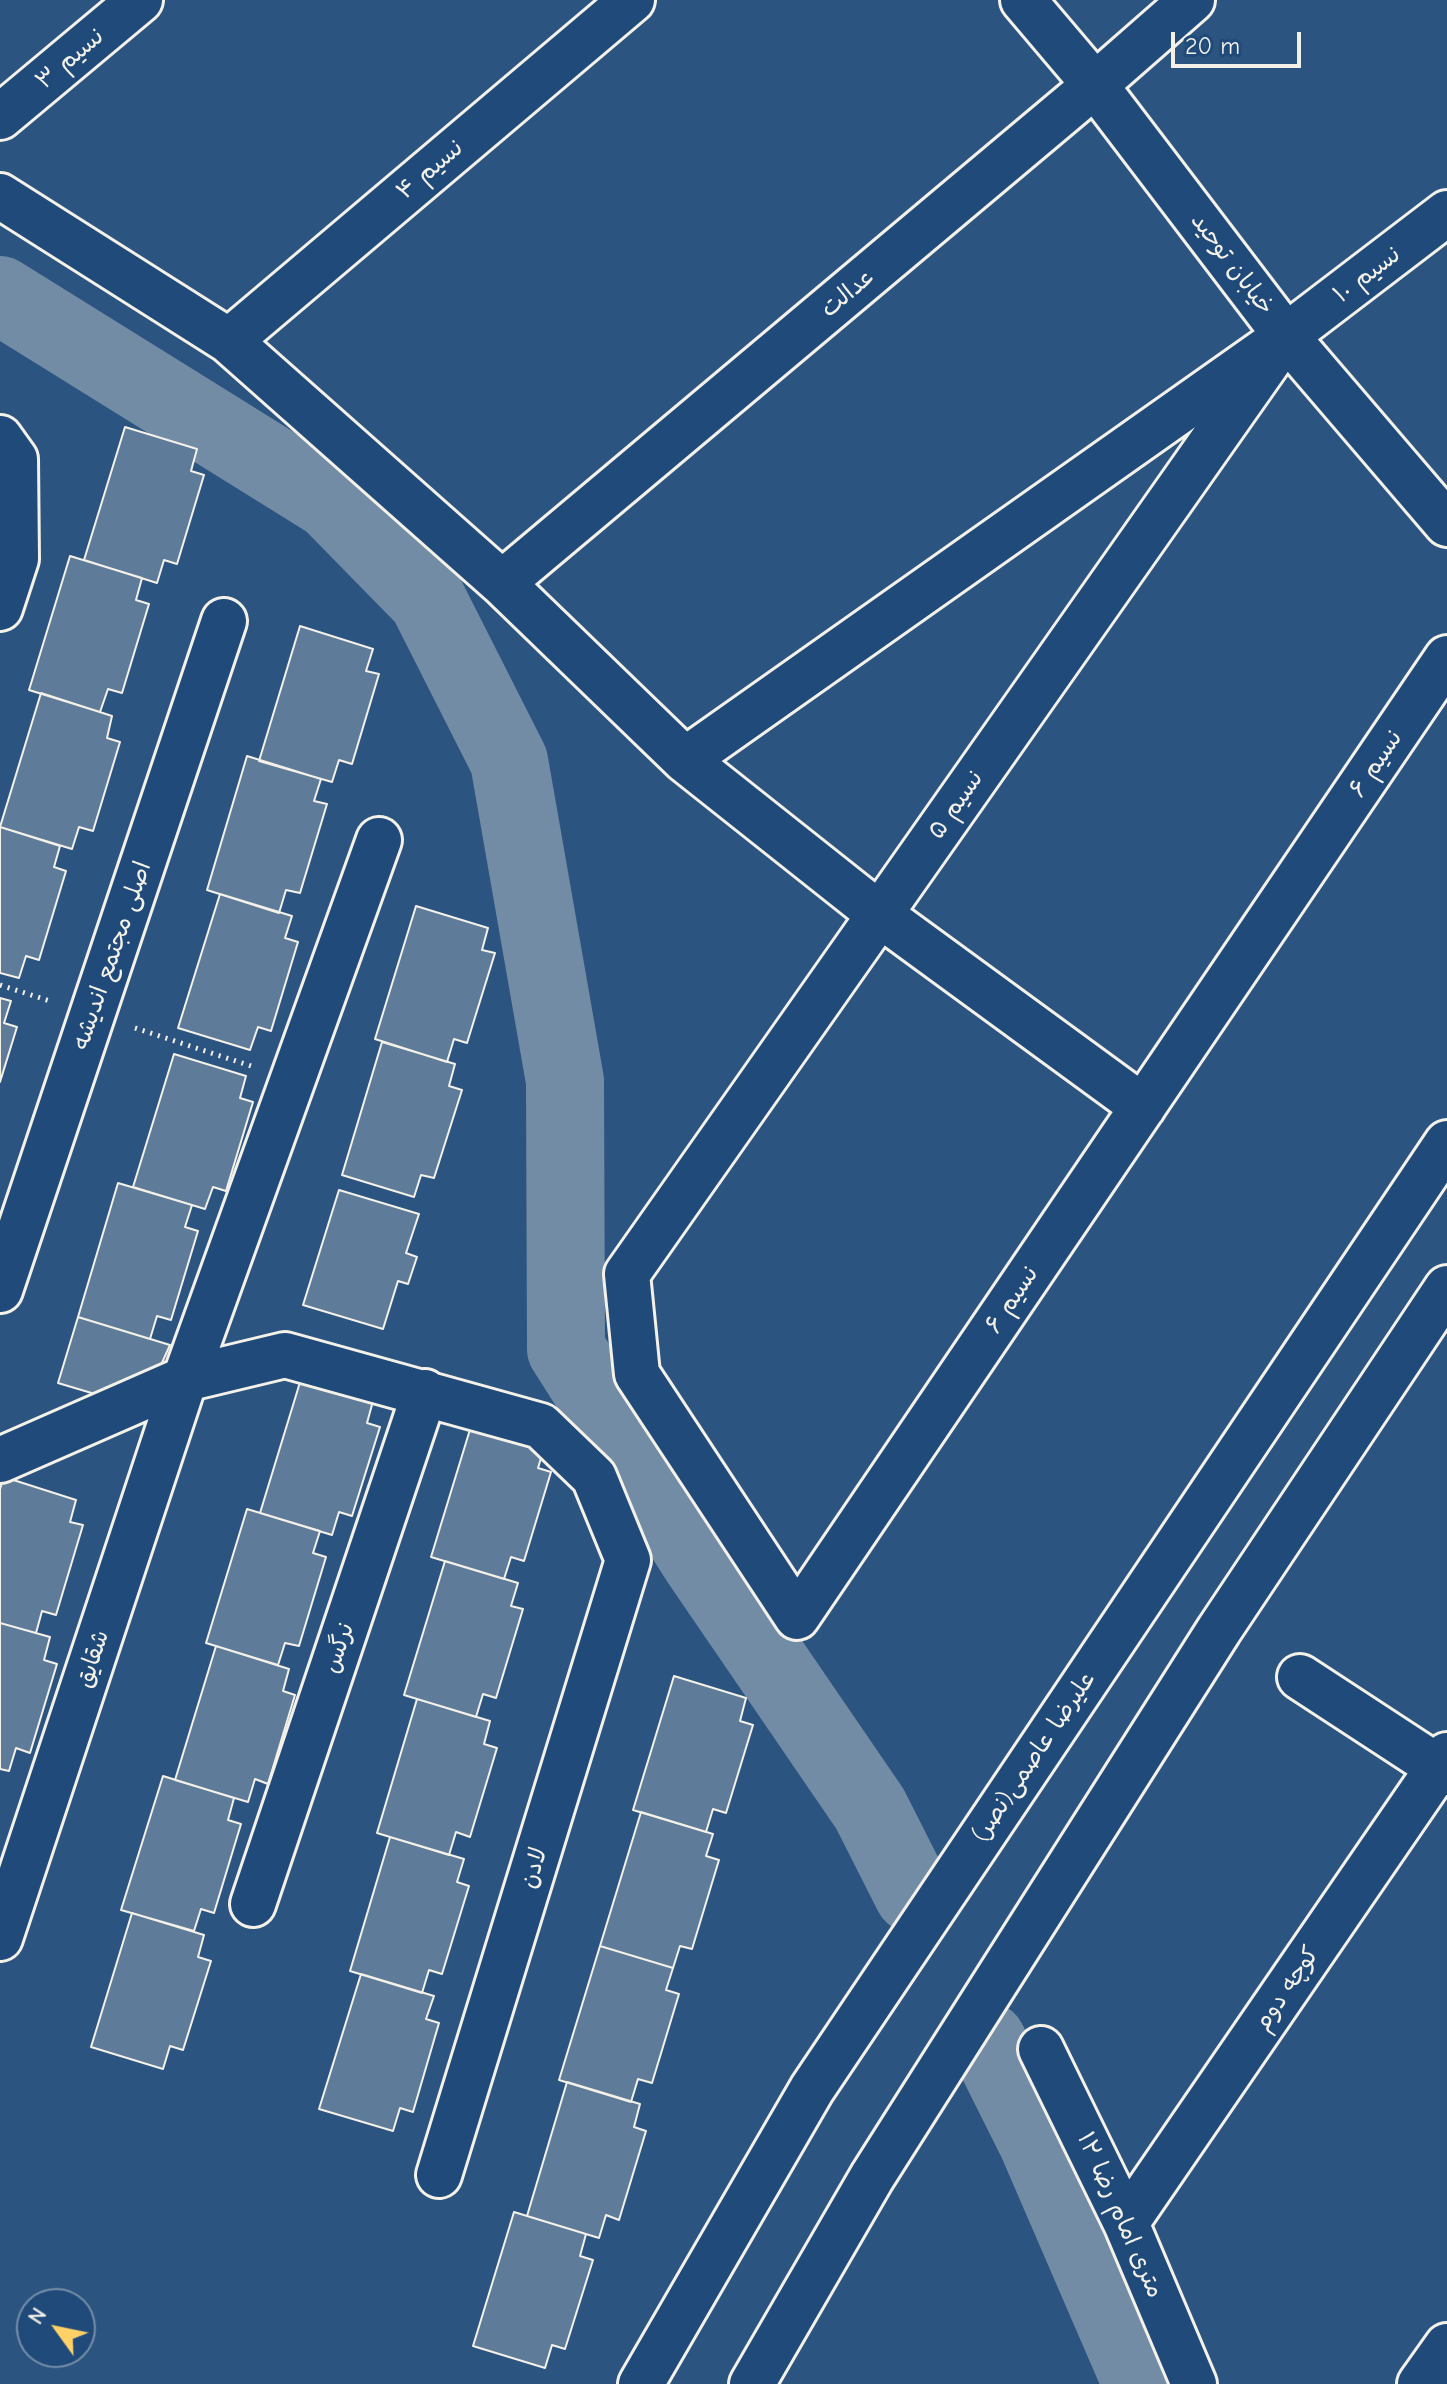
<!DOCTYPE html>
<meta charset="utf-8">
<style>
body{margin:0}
#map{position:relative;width:1447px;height:2384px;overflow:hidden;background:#2c5481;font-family:"Comic Neue",sans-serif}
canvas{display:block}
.north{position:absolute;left:16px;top:2288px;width:80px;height:80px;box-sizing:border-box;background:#1f4a7a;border:2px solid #748da6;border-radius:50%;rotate:303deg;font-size:22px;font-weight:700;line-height:32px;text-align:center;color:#f4f1e8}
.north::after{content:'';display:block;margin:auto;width:28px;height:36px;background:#ffd166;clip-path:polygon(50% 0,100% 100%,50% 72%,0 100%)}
.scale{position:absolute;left:1171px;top:32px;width:130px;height:36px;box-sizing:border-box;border:4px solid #f4f1e8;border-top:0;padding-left:10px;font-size:24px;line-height:28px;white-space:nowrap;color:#f4f1e8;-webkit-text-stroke:6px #1f4a7a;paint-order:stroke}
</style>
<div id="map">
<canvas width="1447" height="2384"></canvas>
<div class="north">N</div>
<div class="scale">20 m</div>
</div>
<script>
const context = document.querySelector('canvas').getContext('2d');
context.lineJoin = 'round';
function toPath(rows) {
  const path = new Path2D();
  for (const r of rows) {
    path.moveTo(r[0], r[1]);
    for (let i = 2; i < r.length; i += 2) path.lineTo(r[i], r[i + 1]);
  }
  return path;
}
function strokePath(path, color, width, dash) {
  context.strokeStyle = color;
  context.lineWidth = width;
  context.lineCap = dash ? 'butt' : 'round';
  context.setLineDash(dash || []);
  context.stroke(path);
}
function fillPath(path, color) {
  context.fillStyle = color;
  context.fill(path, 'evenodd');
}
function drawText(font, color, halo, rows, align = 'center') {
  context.font = font + ' "Comic Neue","Playpen Sans Arabic",sans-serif';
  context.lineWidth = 6;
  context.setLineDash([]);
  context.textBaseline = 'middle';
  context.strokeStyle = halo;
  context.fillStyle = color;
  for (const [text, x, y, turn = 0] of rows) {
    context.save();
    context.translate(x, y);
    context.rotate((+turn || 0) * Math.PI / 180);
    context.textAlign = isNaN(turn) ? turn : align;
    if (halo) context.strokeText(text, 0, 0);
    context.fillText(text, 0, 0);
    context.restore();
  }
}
strokePath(toPath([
 [0,295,331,501,427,599,509,761,565,1081,566,1349,701,1562,870,1809,913,1894],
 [987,2041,1037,2141,1142,2384]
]), '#738ca6', 78);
const building = toPath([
 [125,427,197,449,191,471,204,475,177,564,164,560,157,583,84,560,125,427],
 [70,556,142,578,136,600,149,604,122,693,108,689,100,712,29,690,70,556],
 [300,626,373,649,366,671,379,674,352,764,339,760,332,782,259,761,300,626],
 [41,693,112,716,107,738,120,742,93,831,79,827,72,849,0,827,41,693],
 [247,756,321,779,314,801,327,804,300,893,286,890,279,913,207,890,247,756],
 [0,827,60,846,54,867,66,871,39,960,26,956,19,978,0,973,0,827],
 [220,894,292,916,285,938,298,942,271,1031,258,1027,250,1050,178,1028,220,894],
 [416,906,488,928,482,950,495,953,467,1043,454,1039,447,1062,375,1039,416,906],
 [0,998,11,1001,4,1023,17,1027,0,1082,0,998],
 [382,1042,455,1064,449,1086,462,1090,434,1178,421,1175,414,1197,342,1175,382,1042],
 [174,1054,246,1076,240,1098,253,1102,226,1191,213,1187,205,1209,133,1187,174,1054],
 [118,1183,192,1205,185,1227,198,1231,171,1320,157,1316,150,1339,78,1317,118,1183],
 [339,1190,419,1214,406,1253,417,1257,408,1284,398,1281,383,1329,303,1305,339,1190],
 [78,1317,170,1345,161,1365,105,1397,58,1383,78,1317],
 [301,1379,373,1401,367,1423,380,1427,352,1516,339,1512,332,1535,260,1513,301,1379],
 [472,1423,545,1445,538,1468,551,1472,524,1561,511,1557,504,1579,431,1557,472,1423],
 [4,1477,76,1500,70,1522,83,1525,56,1615,42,1611,36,1633,0,1623,0,1489,4,1477],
 [247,1509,320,1531,313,1553,326,1557,299,1646,285,1643,278,1665,206,1643,247,1509],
 [445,1561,518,1583,511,1606,523,1609,496,1698,483,1694,476,1717,404,1695,445,1561],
 [0,1623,50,1637,44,1660,57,1664,30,1753,16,1748,9,1771,0,1769,0,1623],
 [216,1646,289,1669,283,1691,295,1695,268,1784,255,1779,248,1802,175,1780,216,1646],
 [674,1676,746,1698,740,1721,753,1725,726,1813,713,1809,706,1832,633,1810,674,1676],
 [417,1699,490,1721,484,1744,497,1748,470,1837,456,1832,449,1855,377,1833,417,1699],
 [163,1776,234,1798,228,1820,241,1824,214,1913,201,1909,194,1931,121,1910,163,1776],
 [641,1812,713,1834,706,1856,719,1860,692,1949,680,1946,673,1968,600,1946,641,1812],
 [390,1837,464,1859,457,1882,469,1886,442,1974,429,1970,422,1993,350,1971,390,1837],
 [132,1913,204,1935,198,1957,211,1961,183,2050,170,2046,163,2069,91,2047,132,1913],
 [600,1946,673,1968,666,1990,679,1994,652,2083,638,2079,631,2102,559,2080,600,1946],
 [361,1974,434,1996,426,2019,439,2023,413,2112,400,2108,393,2131,319,2109,361,1974],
 [567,2082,640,2104,634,2127,646,2131,619,2220,606,2215,599,2238,527,2216,567,2082],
 [514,2212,586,2234,580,2256,593,2260,565,2349,552,2345,545,2368,473,2346,514,2212]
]);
fillPath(building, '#5e7b9a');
strokePath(building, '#f4f1e8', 2);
const minor = toPath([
 [1023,0,1095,85,1286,336,1447,524],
 [0,117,140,0],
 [0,196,229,341,502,583,685,760,879,914,1143,1107],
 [1286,336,627,1274,637,1374,797,1617,1447,658],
 [229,341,632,0],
 [0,438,15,459,16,559,0,608],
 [502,583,1095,85,1192,0],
 [685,760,1286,336,1447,213],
 [0,1290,224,621],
 [0,1460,185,1379,285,1355,541,1426,594,1477,628,1560,439,2175],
 [1300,1677,1447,1773],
 [253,1904,425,1392],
 [0,1938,185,1379,379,840],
 [1041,2049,1126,2223,1194,2384],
 [1126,2223,1447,1755],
 [641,2384,812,2089,1447,1143],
 [752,2384,872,2177,1219,1630,1447,1288],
 [1420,2384,1447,2346]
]);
strokePath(minor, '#f4f1e8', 50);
strokePath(toPath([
 [0,985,53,1002],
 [135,1028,251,1066]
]), '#f4f1e8', 5, [2, 6]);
strokePath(minor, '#1f4a7a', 44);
drawText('24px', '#f4f1e8', '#1f4a7a', [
 ["نسیم ۳",70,59,-40],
 ["نسیم ۴",430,170,-40],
 ["خیابان توحید",1232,264,53],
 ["نسیم ۱۰",1367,275,-37],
 ["عدالت",848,293,-40],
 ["نسیم ۶",1376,764,-56],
 ["نسیم ۵",956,805,-55],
 ["اصلی مجتمع اندیشه",112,956,-71],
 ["نسیم ۶",1012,1300,-56],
 ["نرگس",339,1648,-71],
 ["شقایق",93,1659,-72],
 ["علیرضا عاصمی(نصر)",1034,1757,-56],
 ["لادن",534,1868,-73],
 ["کوچه دوم",1287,1989,-56],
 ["۱۲ متری امام رضا",1120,2215,66]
]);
</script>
